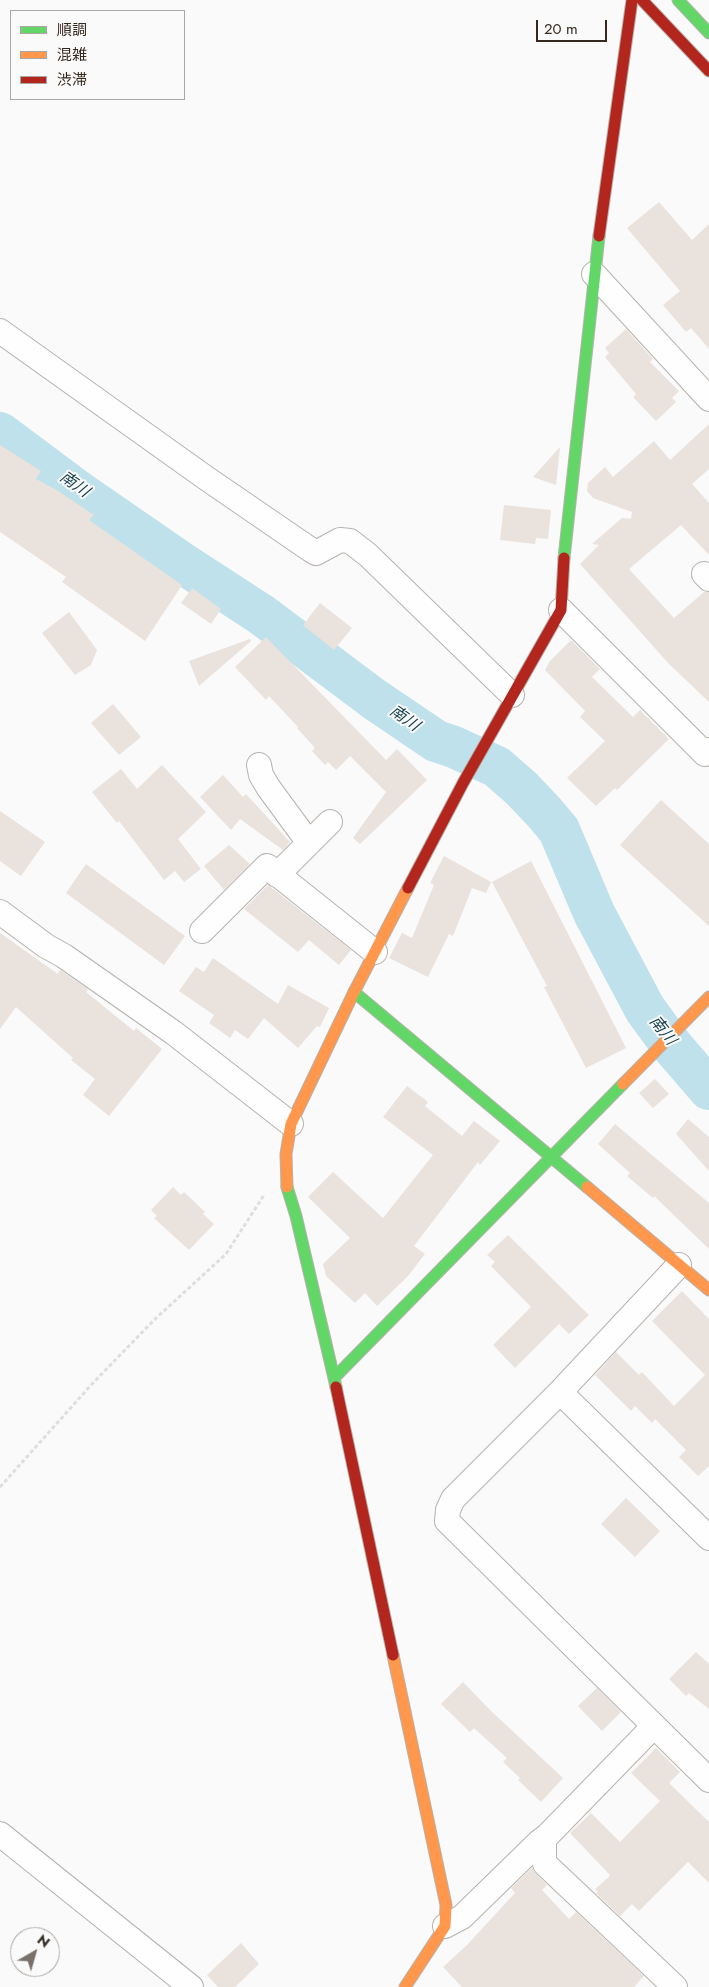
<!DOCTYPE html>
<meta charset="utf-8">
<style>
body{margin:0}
#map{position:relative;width:709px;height:1987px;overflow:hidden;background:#fafafa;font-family:Jost,"Noto Sans JP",sans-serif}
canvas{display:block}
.legend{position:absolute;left:10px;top:10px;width:175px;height:90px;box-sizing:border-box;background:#fafafa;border:1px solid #aba6a2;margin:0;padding:6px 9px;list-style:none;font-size:15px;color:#34281f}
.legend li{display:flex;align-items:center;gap:10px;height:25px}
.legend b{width:25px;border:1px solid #aba6a2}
.north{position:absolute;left:10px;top:1927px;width:50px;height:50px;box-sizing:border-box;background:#fafafa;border:1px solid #aba6a2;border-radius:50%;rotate:38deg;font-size:14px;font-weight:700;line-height:20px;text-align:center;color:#34281f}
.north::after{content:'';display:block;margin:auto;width:18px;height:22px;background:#79726c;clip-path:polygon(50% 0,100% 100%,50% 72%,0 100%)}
.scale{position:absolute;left:536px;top:20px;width:71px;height:22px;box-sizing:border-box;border:2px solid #34281f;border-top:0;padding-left:6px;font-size:15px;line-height:18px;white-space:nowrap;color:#34281f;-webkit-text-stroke:4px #fafafa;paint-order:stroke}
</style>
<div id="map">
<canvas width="709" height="1987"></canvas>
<ul class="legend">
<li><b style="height:6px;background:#63d668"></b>順調</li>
<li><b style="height:6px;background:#ff974d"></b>混雑</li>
<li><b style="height:6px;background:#b3261e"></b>渋滞</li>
</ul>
<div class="north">N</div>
<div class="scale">20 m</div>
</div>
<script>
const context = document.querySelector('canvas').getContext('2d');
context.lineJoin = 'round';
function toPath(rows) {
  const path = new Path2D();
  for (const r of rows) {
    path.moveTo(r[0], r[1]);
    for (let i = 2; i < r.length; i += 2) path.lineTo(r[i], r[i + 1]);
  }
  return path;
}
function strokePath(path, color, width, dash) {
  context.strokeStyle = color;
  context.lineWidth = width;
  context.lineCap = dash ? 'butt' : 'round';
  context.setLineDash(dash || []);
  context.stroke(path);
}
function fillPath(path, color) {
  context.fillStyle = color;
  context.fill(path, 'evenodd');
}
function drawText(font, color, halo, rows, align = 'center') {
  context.font = font + ' Jost,"Noto Sans JP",sans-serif';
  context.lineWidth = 4;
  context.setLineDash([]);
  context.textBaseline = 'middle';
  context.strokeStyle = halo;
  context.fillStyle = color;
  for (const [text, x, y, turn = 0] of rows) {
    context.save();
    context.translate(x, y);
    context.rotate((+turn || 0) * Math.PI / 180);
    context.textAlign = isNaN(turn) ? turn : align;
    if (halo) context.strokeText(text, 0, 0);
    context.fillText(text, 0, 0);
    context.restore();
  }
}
strokePath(toPath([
 [0,433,79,492,179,561,262,615,374,699,436,741,454,747,497,767,521,788,543,811,559,830,594,913,645,1009,672,1046,709,1089]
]), '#bfe1eb', 42);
fillPath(toPath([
 [659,202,692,240,709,224,709,349,691,328,686,332,663,305,680,291,627,228],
 [626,329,653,359,650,362,679,391,672,398,676,402,656,421,633,397,636,394,605,357,609,353,605,348],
 [709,424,709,469,692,484,709,503,709,555,681,525,629,569,674,618,704,592,709,592,709,702,669,664,580,564,599,545,592,544,622,518,631,519,632,512,593,498,587,491,588,483,605,467,613,477,654,441,670,460],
 [0,445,41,471,36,479,55,489,94,515,89,520,182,585,145,641,62,582,66,577,0,532],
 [560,447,556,485,533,477],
 [504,505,551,510,548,539,536,538,535,544,500,540],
 [192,588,221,609,211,624,181,603],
 [320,603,352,628,334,650,303,625],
 [69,612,97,650,91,665,75,675,42,633],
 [266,637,386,760,397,749,427,780,360,844,353,838,386,792,350,756,336,770,328,762,325,765,312,751,315,748,297,728,298,727,269,696,266,700,235,667],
 [250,639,251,641,199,686,189,661],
 [571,640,600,669,592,677,633,717,640,710,669,739,617,790,615,788,596,806,567,778,605,741,580,717,585,711,545,670,550,661],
 [113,704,141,737,119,755,91,723],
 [162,765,206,812,178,839,201,869,184,882,175,871,164,880,119,821,117,823,92,792,121,769,137,789],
 [223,775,243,797,246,794,290,842,283,850,240,819,231,830,200,797],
 [661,800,709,844,709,926,620,845],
 [0,811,45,842,21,876,0,861],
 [229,845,250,864,224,890,204,866],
 [444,856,491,882,486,893,472,888,453,936,449,934,428,977,389,958,402,933,412,938,434,885,430,883],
 [531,861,626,1048,586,1068,544,987,547,986,492,882],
 [86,864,185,936,164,965,66,893],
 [268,885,351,950,339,965,309,940,298,952,244,909],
 [0,933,58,974,60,970,88,989,86,992,134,1031,136,1028,162,1049,109,1116,83,1095,95,1079,71,1060,73,1058,16,1007,0,1029],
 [213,958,278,1004,288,985,329,1008,320,1027,317,1026,298,1048,264,1018,248,1039,235,1030,230,1038,209,1023,214,1015,179,991,196,967,204,972],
 [655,1079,669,1094,653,1108,639,1093],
 [407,1086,428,1102,425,1106,462,1136,474,1121,500,1141,480,1165,478,1162,414,1246,425,1254,408,1276,377,1306,365,1293,355,1303,326,1276,323,1264,350,1238,308,1197,333,1172,383,1218,433,1155,383,1117],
 [688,1119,709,1137,709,1171,676,1134],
 [615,1124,709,1203,709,1249,654,1196,653,1198,627,1176,630,1173,598,1144],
 [173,1187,181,1195,184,1192,205,1212,203,1214,214,1224,189,1250,154,1218,157,1216,151,1210],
 [508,1235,589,1315,569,1334,559,1324,515,1368,493,1345,531,1307,491,1266,495,1262,487,1255],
 [682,1291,709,1319,709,1466,698,1476,679,1457,686,1450,655,1419,652,1423,635,1406,631,1411,595,1375,616,1352,639,1375,642,1372,674,1406,705,1375,652,1321],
 [626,1498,660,1531,635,1557,601,1524],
 [696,1652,709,1664,709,1709,689,1693,686,1696,669,1679],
 [463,1682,491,1711,563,1778,541,1802,518,1780,520,1778,503,1762,507,1758,474,1728,470,1732,441,1704],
 [597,1688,621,1712,602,1731,578,1706],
 [656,1748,680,1772,669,1783,709,1822,709,1883,688,1862,639,1911,632,1904,620,1916,596,1893,598,1892,595,1889,610,1876,609,1874,570,1833,591,1813,620,1842,660,1801,631,1773],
 [532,1868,536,1874,547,1885,542,1890,569,1919,576,1912,644,1976,634,1987,462,1987,443,1967,467,1945,515,1893,511,1888],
 [241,1943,259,1964,235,1987,218,1987,207,1975]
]), '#e9e2dd');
const street = toPath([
 [594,274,709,399],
 [0,331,206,478,311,550,316,553,340,540,350,541,368,555,512,695],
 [704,574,709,579],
 [561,610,705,754,709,750],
 [259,765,261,775,268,787,309,843],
 [277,875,330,822],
 [0,912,46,946,64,956,174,1033,291,1124],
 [202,931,267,866,375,952],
 [679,1265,560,1392,453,1499,448,1510,447,1521,709,1780],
 [560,1392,709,1538],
 [653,1727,547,1836,544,1840,544,1859,545,1864,675,1987],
 [0,1834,191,1987],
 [445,1926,462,1917,539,1842,547,1836]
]);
const fast = toPath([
 [678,0,709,33],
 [564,558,599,236],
 [354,992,587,1187],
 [287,1187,296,1216,334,1378],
 [336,1387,334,1378,623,1084]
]);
const slow = toPath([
 [623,1084,709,997],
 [287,1187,286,1154,291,1124,354,992,408,888],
 [587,1187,709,1290],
 [393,1655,446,1905,445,1926,405,1987]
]);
const jam = toPath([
 [642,0,709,71],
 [599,236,632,0],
 [408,888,463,783,561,610,564,558],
 [336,1387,393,1655]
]);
strokePath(street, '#b7b2ae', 26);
strokePath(fast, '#b7b2ae', 13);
strokePath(slow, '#b7b2ae', 13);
strokePath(jam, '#b7b2ae', 13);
strokePath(toPath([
 [0,1487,92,1384,154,1320,226,1254,264,1195]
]), '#dfdede', 3, [4, 2.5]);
strokePath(street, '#fefefe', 24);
strokePath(fast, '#63d668', 11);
strokePath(slow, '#ff974d', 11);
strokePath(jam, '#b3261e', 11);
drawText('italic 16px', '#123e49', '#fafafa', [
 ["南川",74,485,35],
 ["南川",404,719,35],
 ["南川",662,1031,51]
]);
</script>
